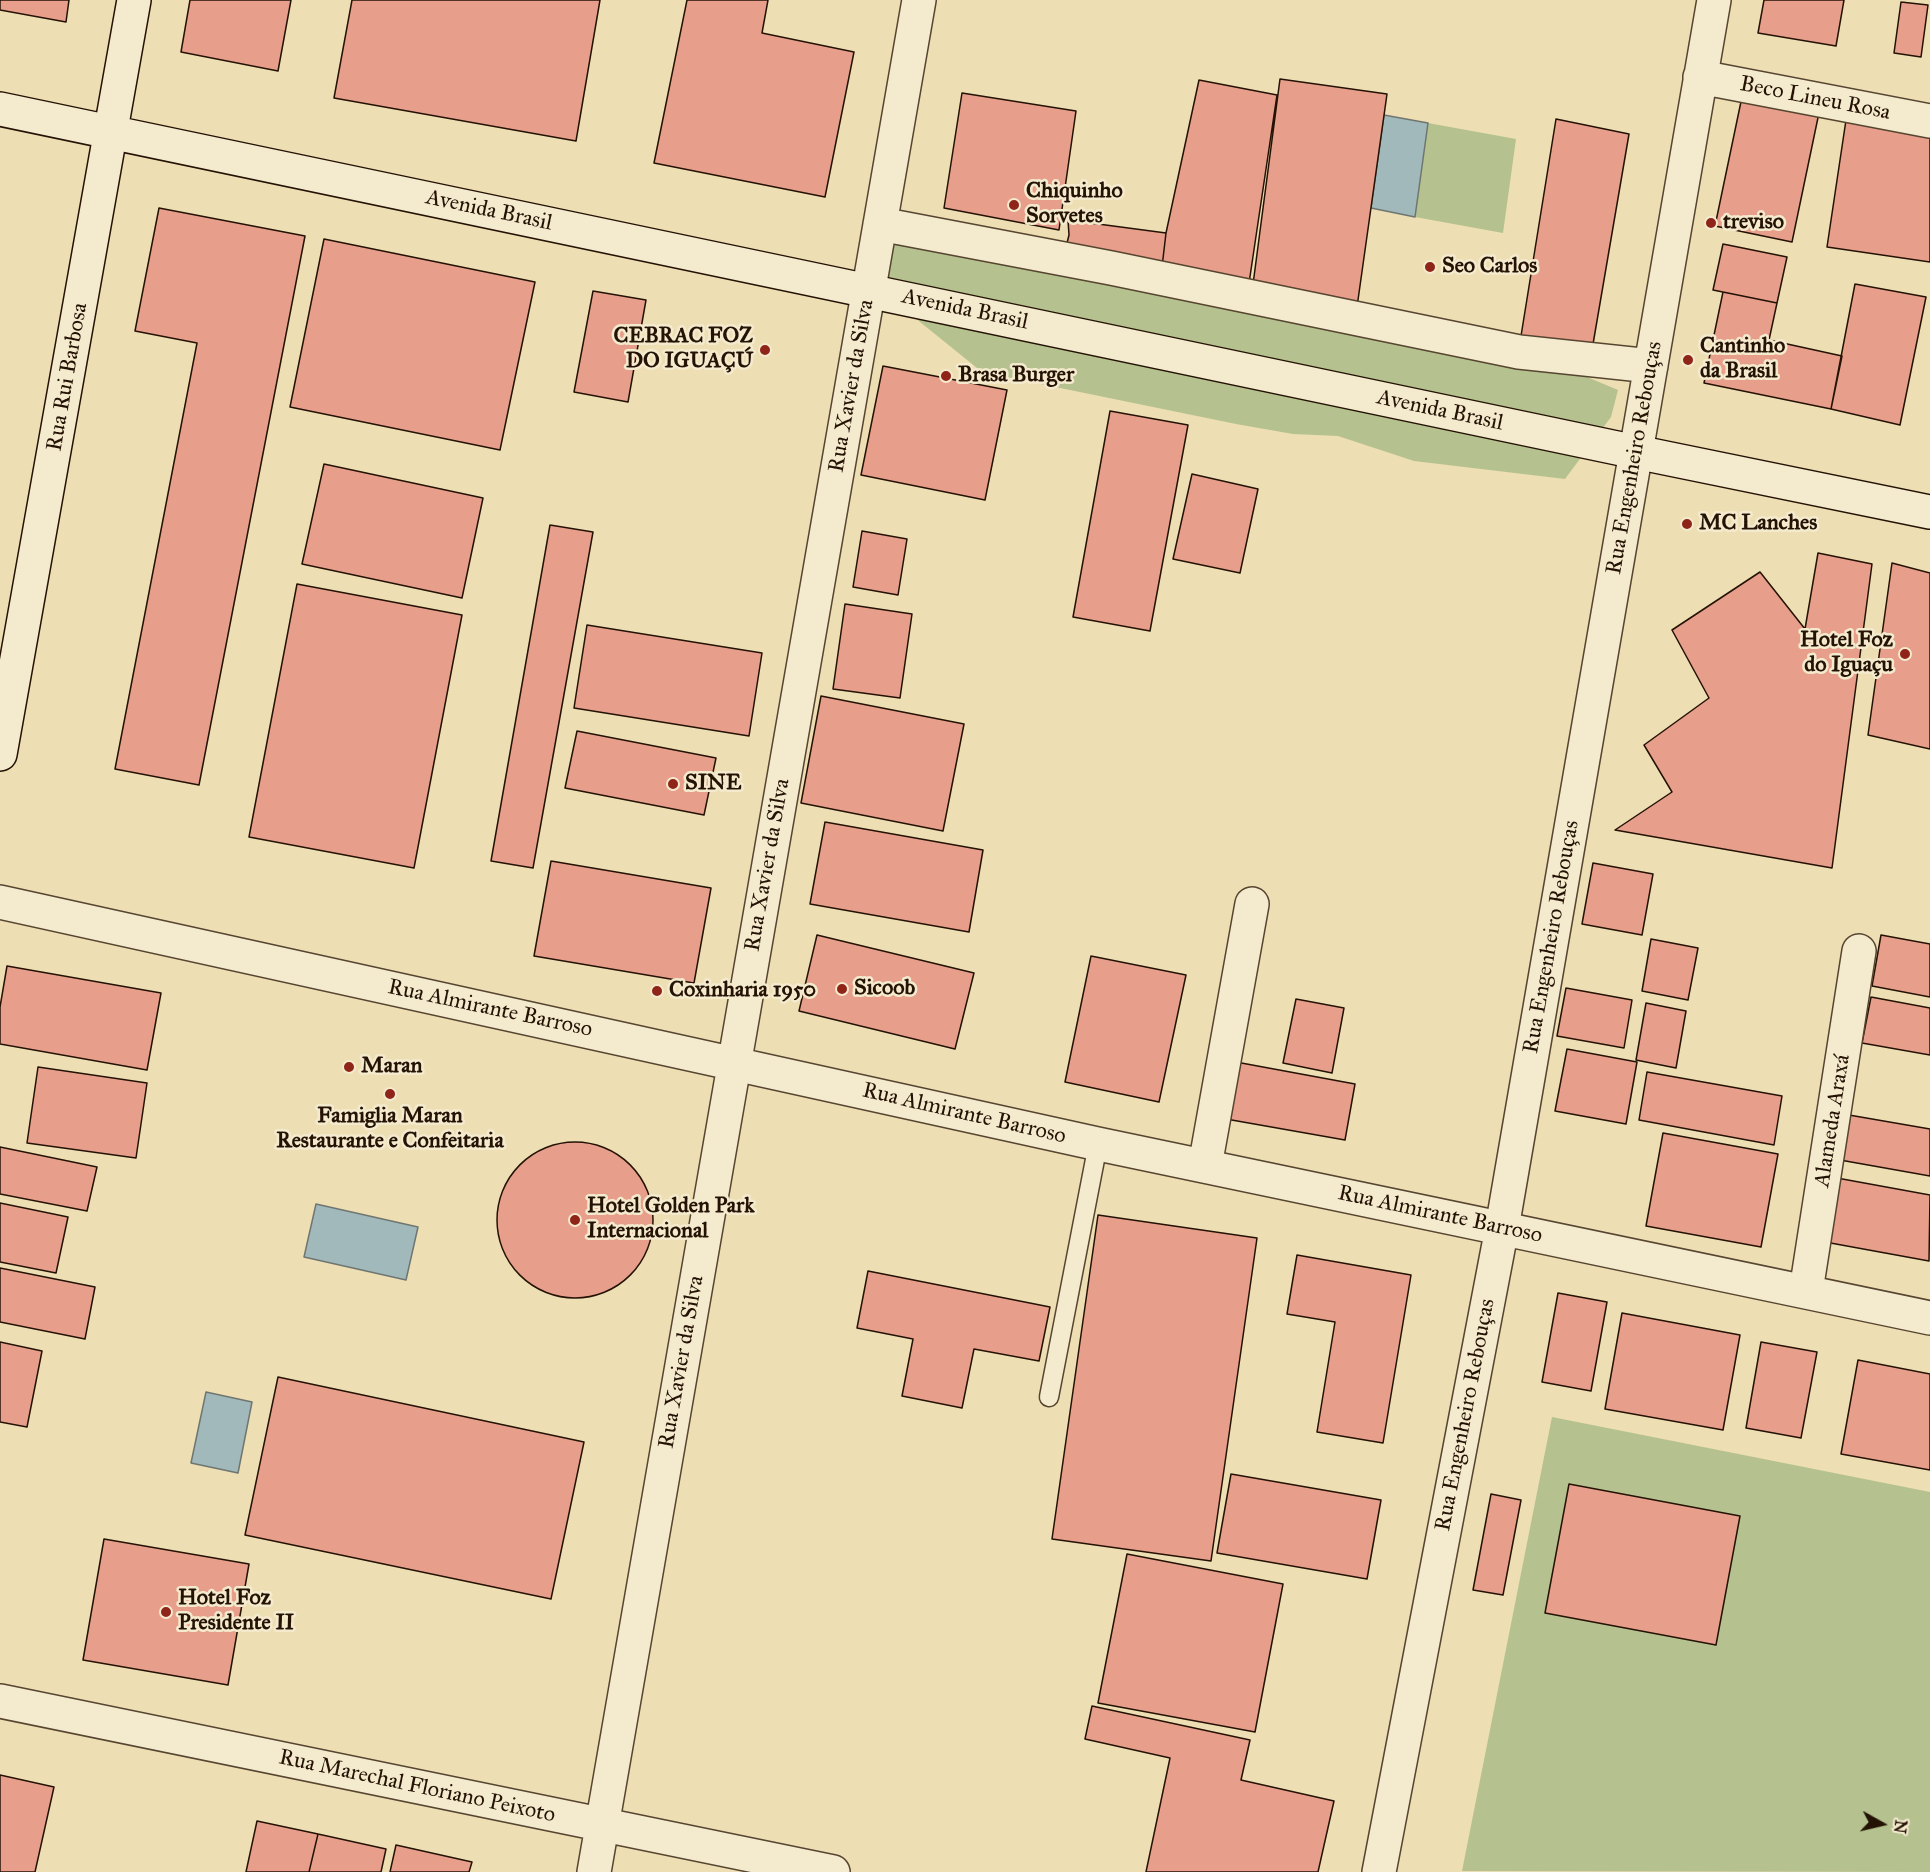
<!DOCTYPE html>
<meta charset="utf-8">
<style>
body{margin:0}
#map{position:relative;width:1930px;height:1872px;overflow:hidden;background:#eedeb3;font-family:"IM FELL Great Primer",serif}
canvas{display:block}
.north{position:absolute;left:1852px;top:1794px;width:60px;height:60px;-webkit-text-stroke:4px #f4eace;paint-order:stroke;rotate:98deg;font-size:16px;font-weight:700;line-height:24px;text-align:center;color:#241204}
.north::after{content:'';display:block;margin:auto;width:21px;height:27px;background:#241204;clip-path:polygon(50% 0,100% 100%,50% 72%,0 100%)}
</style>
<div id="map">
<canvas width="1930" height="1872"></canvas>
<div class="north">N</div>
</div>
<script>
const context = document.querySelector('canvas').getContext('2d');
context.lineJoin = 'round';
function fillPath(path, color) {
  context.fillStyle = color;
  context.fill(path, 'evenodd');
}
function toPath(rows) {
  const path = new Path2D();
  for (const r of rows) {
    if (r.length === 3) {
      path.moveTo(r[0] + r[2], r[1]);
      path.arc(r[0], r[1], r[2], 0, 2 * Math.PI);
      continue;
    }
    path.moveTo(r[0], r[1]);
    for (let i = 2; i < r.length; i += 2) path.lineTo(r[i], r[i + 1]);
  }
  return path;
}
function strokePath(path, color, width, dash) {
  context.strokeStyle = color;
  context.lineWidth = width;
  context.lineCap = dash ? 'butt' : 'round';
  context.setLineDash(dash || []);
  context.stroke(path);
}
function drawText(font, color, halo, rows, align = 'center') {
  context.font = font + ' "IM FELL Great Primer",serif';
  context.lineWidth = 5;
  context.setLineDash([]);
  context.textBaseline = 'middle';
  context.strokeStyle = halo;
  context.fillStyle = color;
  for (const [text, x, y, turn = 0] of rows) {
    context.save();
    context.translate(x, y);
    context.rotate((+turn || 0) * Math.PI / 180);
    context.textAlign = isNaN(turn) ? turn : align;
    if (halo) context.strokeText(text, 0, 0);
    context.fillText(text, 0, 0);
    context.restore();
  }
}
fillPath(toPath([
 [1428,123,1516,139,1503,233,1415,217],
 [884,227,1568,369,1618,390,1611,417,1565,479,1414,461,1338,436,1293,434,1236,424,982,372,873,284],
 [1552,1417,1930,1492,1930,1872,1462,1871]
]), '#b5c28f');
const water = toPath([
 [1384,115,1428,123,1415,217,1371,208,1384,115],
 [316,1204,418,1227,406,1280,304,1257,316,1204],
 [206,1392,252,1402,238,1473,191,1463,206,1392]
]);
fillPath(water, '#a1b9ba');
strokePath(water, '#6f7671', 1.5);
const building = toPath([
 [0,0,69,0,66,22,0,10,0,0],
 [190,0,291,0,278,71,181,52,190,0],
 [352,0,600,0,576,141,334,98,352,0],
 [687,0,768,0,762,33,854,52,825,197,654,163,687,0],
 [1764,0,1844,0,1836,46,1758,33,1764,0],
 [1901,2,1928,5,1921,57,1894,53,1901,2],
 [1280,79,1387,94,1358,300,1348,314,1252,292,1280,79],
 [1199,80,1277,95,1248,290,1162,267,1166,233,1199,80],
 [1743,92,1820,108,1792,242,1715,226,1743,92],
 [962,93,1076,111,1059,230,944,208,962,93],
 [1556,119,1629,134,1592,350,1521,336,1556,119],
 [1846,120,1930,133,1930,262,1827,247,1846,120],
 [159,208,305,236,199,785,115,769,197,343,135,331,159,208],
 [1068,220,1166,233,1162,267,1064,255,1069,235,1068,220],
 [324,239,535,282,500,450,290,407,324,239],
 [1723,244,1787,257,1777,303,1713,290,1723,244],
 [1855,284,1926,297,1900,425,1831,409,1855,284],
 [593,291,646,300,628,402,574,392,593,291],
 [1723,292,1777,303,1769,340,1842,356,1831,409,1704,383,1723,292],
 [883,366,1007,390,985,500,861,475,883,366],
 [1110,411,1188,425,1150,631,1073,617,1110,411],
 [324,464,483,498,462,598,302,564,324,464],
 [1192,474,1258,489,1240,573,1173,559,1192,474],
 [550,525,593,532,533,868,491,861,550,525],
 [862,531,907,539,898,595,853,587,862,531],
 [1818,553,1872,564,1832,868,1615,830,1672,792,1644,745,1709,698,1672,630,1760,572,1805,629,1818,553],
 [1892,563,1930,573,1930,749,1868,735,1892,563],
 [297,584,462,615,414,868,249,837,297,584],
 [845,604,912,614,900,698,833,689,845,604],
 [587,625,762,653,749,736,574,708,587,625],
 [821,696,964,724,943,831,801,803,821,696],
 [577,731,716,758,704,815,565,788,577,731],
 [825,822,983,850,969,932,810,904,825,822],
 [551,861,711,888,694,983,534,956,551,861],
 [1593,863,1653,874,1642,935,1582,924,1593,863],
 [817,935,974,973,955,1049,799,1011,817,935],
 [1881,935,1930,944,1930,997,1872,986,1881,935],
 [1651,939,1698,948,1688,1000,1642,991,1651,939],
 [1091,956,1186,975,1159,1102,1065,1082,1091,956],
 [7,966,161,993,147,1070,0,1044,0,1007,7,966],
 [1566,988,1632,1000,1624,1048,1557,1036,1566,988],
 [1871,997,1930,1008,1930,1055,1862,1043,1871,997],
 [1296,999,1344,1008,1332,1073,1283,1063,1296,999],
 [1646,1003,1686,1011,1676,1068,1636,1060,1646,1003],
 [1567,1049,1637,1062,1626,1124,1555,1111,1567,1049],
 [1236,1062,1355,1084,1345,1140,1226,1119,1236,1062],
 [38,1067,147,1083,136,1158,27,1143,38,1067],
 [1647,1072,1782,1096,1774,1145,1639,1120,1647,1072],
 [1849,1115,1930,1129,1930,1176,1840,1160,1849,1115],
 [1663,1133,1778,1154,1761,1247,1646,1226,1663,1133],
 [575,1220,78],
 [0,1147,97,1167,87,1211,0,1194,0,1147],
 [1837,1178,1930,1195,1929,1261,1825,1242,1837,1178],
 [0,1203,68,1217,56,1273,0,1262,0,1203],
 [1098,1215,1257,1238,1211,1561,1052,1539,1098,1215],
 [1297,1255,1411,1275,1383,1443,1317,1432,1335,1322,1287,1314,1297,1255],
 [0,1268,95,1287,85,1339,0,1322,0,1268],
 [868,1271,1050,1307,1039,1361,974,1349,962,1408,902,1396,913,1339,857,1328,868,1271],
 [1558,1293,1607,1302,1591,1391,1542,1382,1558,1293],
 [1622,1313,1740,1335,1723,1430,1605,1409,1622,1313],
 [0,1342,42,1351,27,1427,0,1422,0,1342],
 [1761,1342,1817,1352,1801,1438,1746,1428,1761,1342],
 [1858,1360,1930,1374,1930,1470,1841,1454,1858,1360],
 [278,1377,584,1442,551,1599,245,1535,278,1377],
 [1231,1474,1381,1500,1367,1579,1217,1553,1231,1474],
 [1569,1484,1740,1516,1716,1645,1545,1613,1569,1484],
 [1491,1494,1521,1500,1503,1595,1473,1590,1491,1494],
 [104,1539,249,1564,228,1685,83,1660,104,1539],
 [1127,1554,1283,1584,1255,1732,1098,1703,1127,1554],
 [1092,1706,1250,1740,1241,1780,1334,1801,1318,1872,1146,1872,1170,1758,1085,1739,1092,1706],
 [0,1775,54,1787,35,1872,0,1872,0,1775],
 [257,1821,318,1834,309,1872,246,1872,257,1821],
 [318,1834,386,1849,381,1872,309,1872,318,1834],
 [396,1845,472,1862,469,1872,390,1872,396,1845]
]);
fillPath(building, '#e79f8c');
strokePath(building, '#241204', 1.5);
const lane = toPath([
 [1049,1397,1098,1144]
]);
const street = toPath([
 [1700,77,1930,121],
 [880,224,1111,268,1519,352,1651,366],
 [0,902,1098,1144,1930,1318],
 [1205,1166,1252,904],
 [1806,1291,1859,951],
 [0,1701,833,1872],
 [594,1872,919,0],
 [1379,1872,1502,1228,1714,0]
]);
const secondary = toPath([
 [0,109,1636,452,1930,512],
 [0,754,134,0]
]);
strokePath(lane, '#564530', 21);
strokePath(street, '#564530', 36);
strokePath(secondary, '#241204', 36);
strokePath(lane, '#f4eace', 18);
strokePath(street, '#f4eace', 33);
strokePath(secondary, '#f4eace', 33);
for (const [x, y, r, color] of [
 [1014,205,6,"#8f2418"],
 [1711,223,6,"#8f2418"],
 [1430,267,6,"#8f2418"],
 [765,350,6,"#8f2418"],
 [1688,360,6,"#8f2418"],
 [946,376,6,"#8f2418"],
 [1687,524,6,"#8f2418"],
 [1905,654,6,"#8f2418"],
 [673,784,6,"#8f2418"],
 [842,989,6,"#8f2418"],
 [657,991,6,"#8f2418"],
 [349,1067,6,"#8f2418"],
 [390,1094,6,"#8f2418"],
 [575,1220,6,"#8f2418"],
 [166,1612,6,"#8f2418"]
]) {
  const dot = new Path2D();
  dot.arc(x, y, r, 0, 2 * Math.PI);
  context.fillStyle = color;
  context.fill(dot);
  strokePath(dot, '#f4eace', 2);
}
drawText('22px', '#241204', '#f4eace', [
 ["Beco Lineu Rosa",1815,99,11],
 ["Avenida Brasil",489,211,12],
 ["Avenida Brasil",965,310,12],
 ["Rua Rui Barbosa",68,377,-80],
 ["Rua Xavier da Silva",852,386,-80],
 ["Avenida Brasil",1440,411,12],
 ["Rua Engenheiro Rebouças",1635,458,-80],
 ["Rua Xavier da Silva",768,865,-80],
 ["Rua Engenheiro Rebouças",1552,937,-80],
 ["Rua Almirante Barroso",490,1009,12],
 ["Rua Almirante Barroso",964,1114,13],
 ["Alameda Araxá",1833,1121,-81],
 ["Rua Almirante Barroso",1440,1215,12],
 ["Rua Xavier da Silva",682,1362,-80],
 ["Rua Engenheiro Rebouças",1466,1415,-79],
 ["Rua Marechal Floriano Peixoto",417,1787,12]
]);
drawText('bold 22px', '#241204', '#f4eace', [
 ["Chiquinho",1026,192],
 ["Sorvetes",1026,217],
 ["treviso",1723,223],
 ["Seo Carlos",1442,267],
 ["CEBRAC FOZ",753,337,"right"],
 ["DO IGUAÇÚ",753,362,"right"],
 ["Cantinho",1700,347],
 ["da Brasil",1700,372],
 ["Brasa Burger",958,376],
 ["MC Lanches",1699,524],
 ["Hotel Foz",1893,641,"right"],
 ["do Iguaçu",1893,666,"right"],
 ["SINE",685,784],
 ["Sicoob",854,989],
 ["Coxinharia 1950",669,991],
 ["Maran",361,1067],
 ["Famiglia Maran",390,1117,"center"],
 ["Restaurante e Confeitaria",390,1142,"center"],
 ["Hotel Golden Park",587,1207],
 ["Internacional",587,1232],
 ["Hotel Foz",178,1599],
 ["Presidente II",178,1624]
], 'left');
</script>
